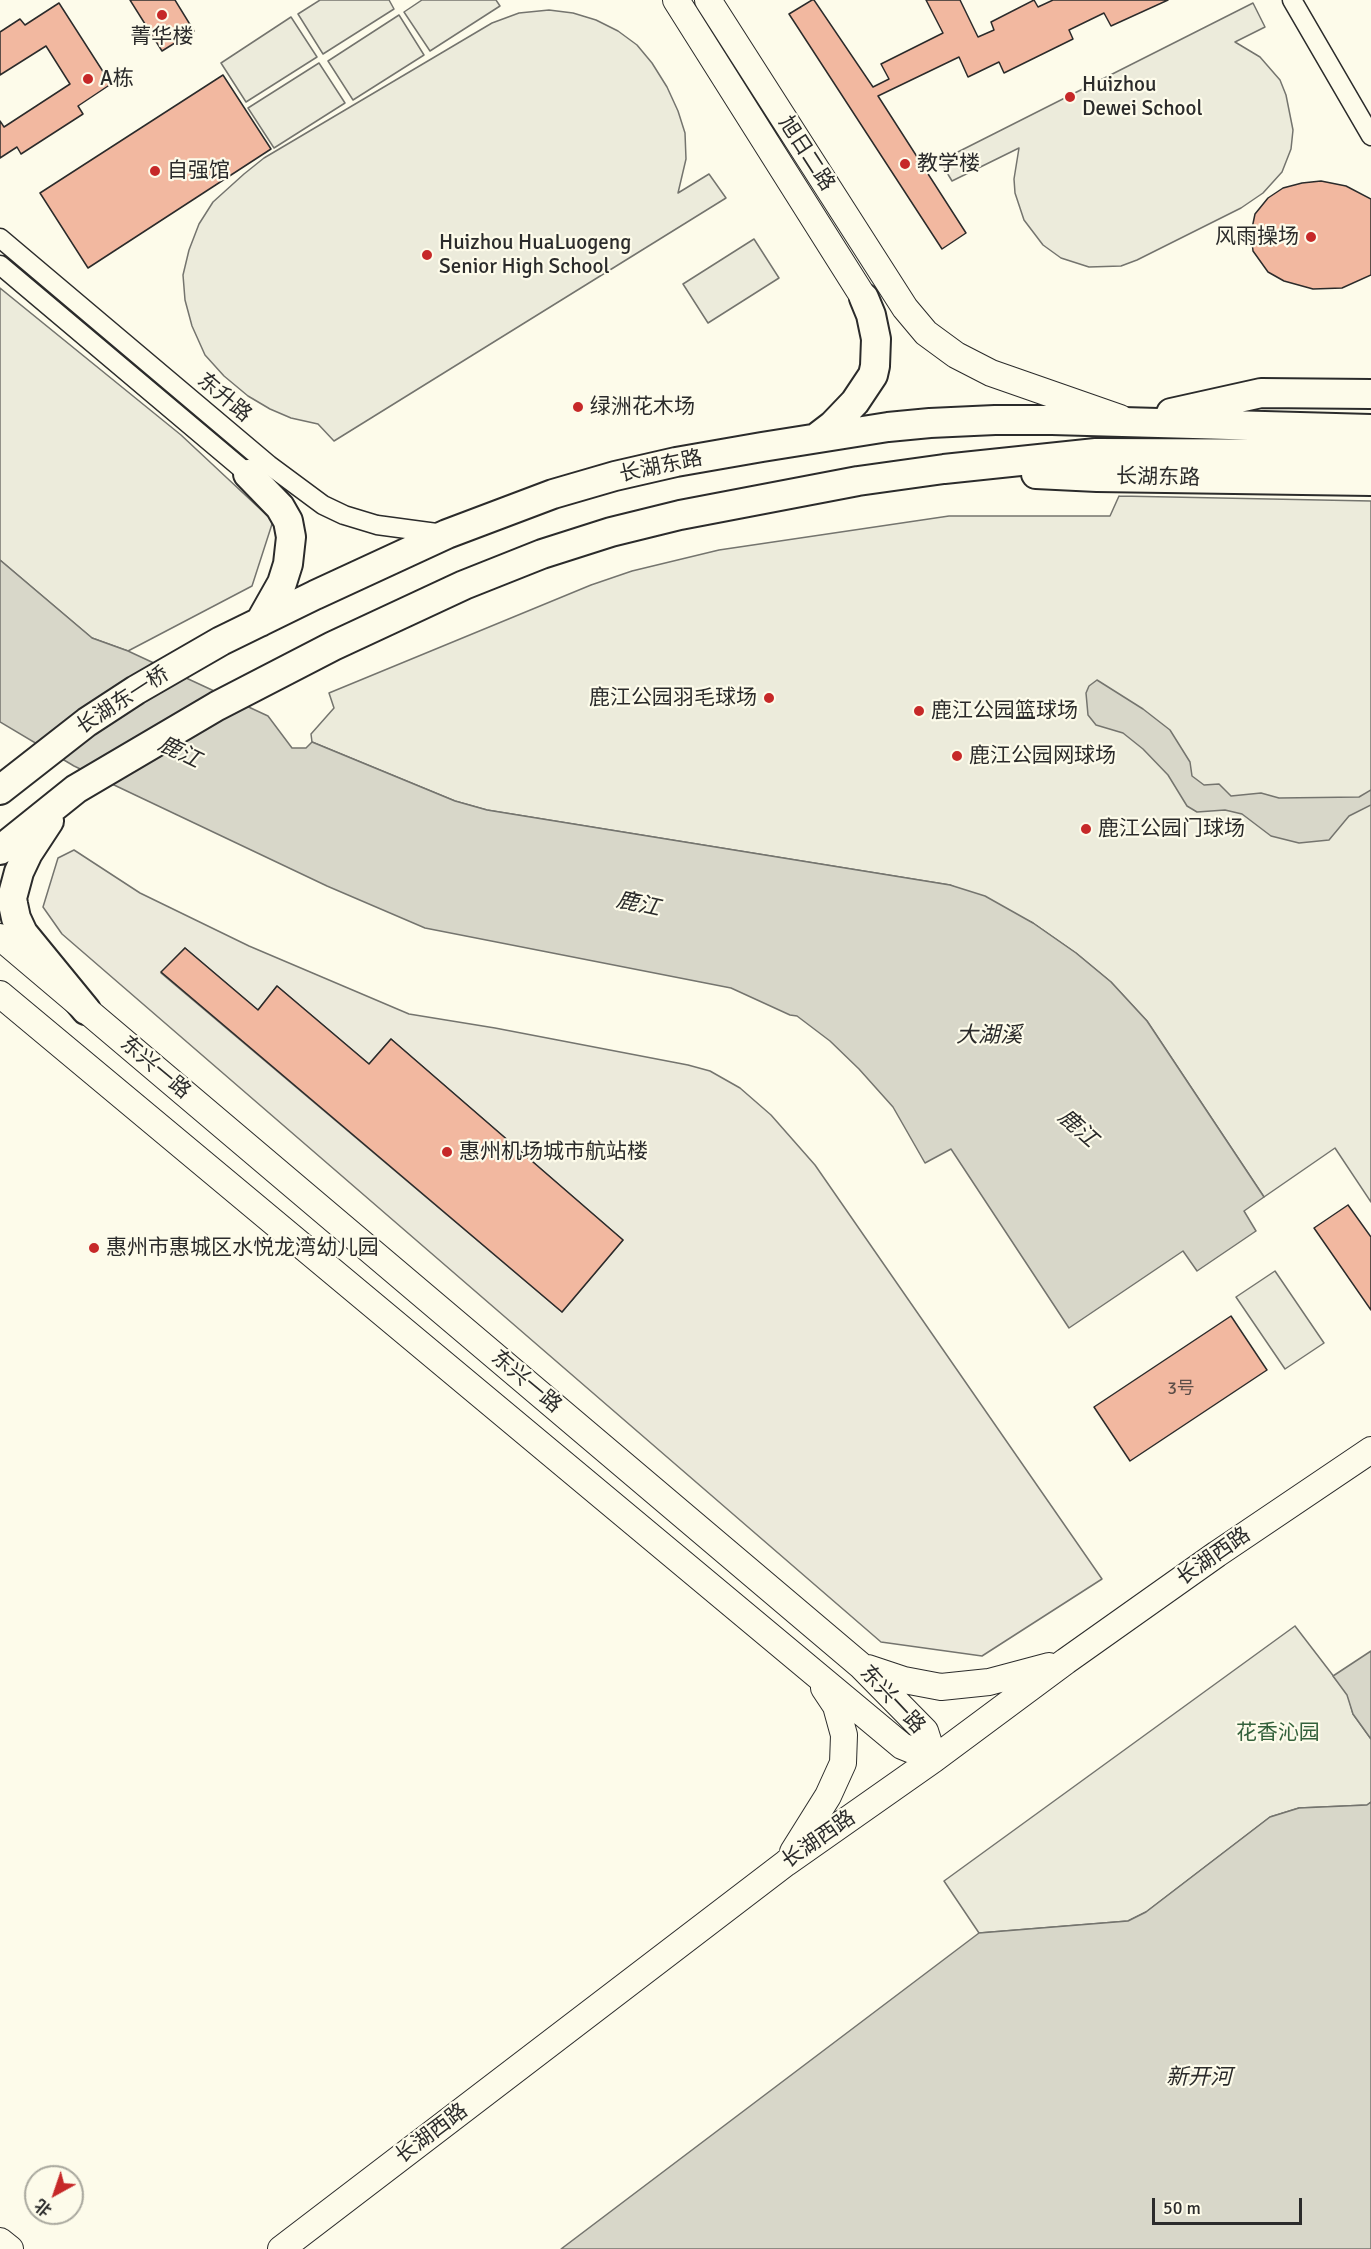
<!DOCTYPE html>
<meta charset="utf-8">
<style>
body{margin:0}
#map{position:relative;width:1371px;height:2249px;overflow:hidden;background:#fdfbea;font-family:Signika,"Noto Sans SC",sans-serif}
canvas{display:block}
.north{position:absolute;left:24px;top:2165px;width:60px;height:60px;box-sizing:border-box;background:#fdfbea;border:2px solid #a9a89e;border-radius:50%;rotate:220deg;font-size:16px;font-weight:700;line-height:24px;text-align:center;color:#2b2b2b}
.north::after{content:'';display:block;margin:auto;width:21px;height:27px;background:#c62828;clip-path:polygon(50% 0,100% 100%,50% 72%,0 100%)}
.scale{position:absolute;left:1152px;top:2198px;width:150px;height:27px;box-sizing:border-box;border:3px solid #2b2b2b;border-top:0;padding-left:8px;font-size:18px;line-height:21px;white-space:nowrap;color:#2b2b2b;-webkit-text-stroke:4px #fdfbea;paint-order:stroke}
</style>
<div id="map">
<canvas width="1371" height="2249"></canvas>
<div class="north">北</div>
<div class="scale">50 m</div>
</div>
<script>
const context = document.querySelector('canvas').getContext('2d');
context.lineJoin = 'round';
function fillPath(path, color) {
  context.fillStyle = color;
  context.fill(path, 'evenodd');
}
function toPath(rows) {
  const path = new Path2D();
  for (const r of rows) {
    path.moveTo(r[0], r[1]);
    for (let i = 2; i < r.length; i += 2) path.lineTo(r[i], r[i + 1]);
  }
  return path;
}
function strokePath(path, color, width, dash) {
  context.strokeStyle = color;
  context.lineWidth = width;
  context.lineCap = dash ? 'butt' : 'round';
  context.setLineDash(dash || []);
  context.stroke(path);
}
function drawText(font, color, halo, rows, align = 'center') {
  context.font = font + ' Signika,"Noto Sans SC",sans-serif';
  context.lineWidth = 4.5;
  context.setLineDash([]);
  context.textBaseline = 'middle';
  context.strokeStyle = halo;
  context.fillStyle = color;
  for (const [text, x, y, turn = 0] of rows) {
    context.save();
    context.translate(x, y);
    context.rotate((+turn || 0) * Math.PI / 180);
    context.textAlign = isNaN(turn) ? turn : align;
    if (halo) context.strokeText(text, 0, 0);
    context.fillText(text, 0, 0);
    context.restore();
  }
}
const green = toPath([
 [320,0,389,0,394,9,323,54,298,14,320,0],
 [422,0,496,0,500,6,430,51,404,12,422,0],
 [1253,3,1265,27,1235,42,1260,57,1280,80,1286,95,1293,130,1291,149,1282,172,1263,193,1241,208,1137,260,1121,266,1089,267,1061,258,1043,245,1024,220,1015,193,1014,179,1019,148,952,181,940,161,1253,3],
 [549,10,573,13,596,20,618,31,637,45,652,63,667,87,678,111,685,133,686,159,678,193,709,174,726,198,334,441,318,424,291,418,270,409,248,396,224,376,205,355,192,326,185,300,183,275,189,250,199,224,213,202,244,174,264,158,492,23,519,13,549,10],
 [399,15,424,55,353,100,328,61,399,15],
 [291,17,317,57,246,102,221,63,291,17],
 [319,63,345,103,274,148,248,108,319,63],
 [754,239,779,278,708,323,683,284,754,239],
 [0,288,181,435,273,521,252,586,128,651,92,638,0,560,0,288],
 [1119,496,1371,501,1371,1202,1335,1148,1264,1197,1147,1021,1111,982,1076,953,1033,923,950,885,487,810,455,801,312,742,311,734,334,708,329,693,591,585,632,571,719,550,949,516,1110,516,1119,496],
 [1275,1271,1324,1343,1285,1369,1236,1297,1275,1271],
 [1295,1626,1348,1695,1353,1714,1371,1739,1371,1802,1367,1805,1299,1808,1270,1817,1146,1912,1128,1921,979,1933,944,1881,1295,1626]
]);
fillPath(green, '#ecebdb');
strokePath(green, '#74746e', 1.5);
const parking = toPath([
 [74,850,140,893,249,946,409,1014,495,1028,688,1065,710,1071,740,1088,771,1115,815,1165,1102,1579,982,1656,881,1642,62,934,43,907,58,858,74,850],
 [185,948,258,1010,277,986,369,1064,391,1039,623,1240,562,1312,161,973,185,948]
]);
fillPath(parking, '#eceadb');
strokePath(parking, '#74746e', 1.5);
const water = toPath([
 [0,560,92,638,128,651,268,716,292,748,306,748,312,742,455,801,487,810,950,885,985,896,1033,923,1076,953,1111,982,1147,1021,1264,1197,1244,1211,1256,1231,1197,1271,1183,1251,1069,1328,951,1149,925,1163,893,1107,859,1069,830,1041,797,1016,790,1015,731,988,425,928,327,886,74,766,0,722,0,560],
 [1097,680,1143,709,1170,730,1190,762,1192,776,1204,785,1219,784,1231,796,1261,793,1279,798,1359,797,1371,790,1371,805,1349,816,1329,840,1299,843,1271,836,1242,814,1225,810,1197,812,1187,806,1168,775,1143,749,1123,733,1096,725,1088,715,1086,693,1089,686,1097,680],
 [1371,1651,1371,1739,1353,1714,1347,1695,1333,1676,1371,1651],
 [1371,1802,1371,2249,561,2249,979,1933,1128,1921,1146,1912,1270,1817,1299,1808,1367,1805,1371,1802]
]);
fillPath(water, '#d8d7c9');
strokePath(water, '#74746e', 1.5);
const building = toPath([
 [130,0,175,0,194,31,162,51,130,0],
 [812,0,814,0,873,87,889,79,881,64,943,33,926,0,960,0,978,37,994,30,991,22,1034,0,1038,7,1053,0,1168,0,1111,26,1104,13,1069,30,1073,39,1004,73,999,62,968,77,959,57,878,96,966,233,942,249,789,14,812,0],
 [59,3,111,84,78,106,83,114,21,154,17,147,0,158,0,121,4,127,70,84,46,46,0,75,0,32,20,19,25,25,59,3],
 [223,75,271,149,88,268,40,193,223,75],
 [1321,181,1346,186,1371,199,1371,275,1342,288,1313,289,1284,281,1268,272,1253,251,1251,233,1255,214,1268,198,1283,188,1302,183,1321,181],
 [185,948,258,1010,277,986,369,1064,391,1039,623,1240,562,1312,161,972,185,948],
 [1348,1205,1371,1237,1371,1310,1314,1228,1348,1205],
 [1231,1316,1267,1370,1130,1461,1094,1407,1231,1316]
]);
fillPath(building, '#f2b8a0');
strokePath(building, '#2b2b2b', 1.5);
const street = toPath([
 [1292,0,1371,136],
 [0,238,269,465,323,505,344,515,377,525,444,534],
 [0,265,248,474]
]);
const secondary = toPath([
 [676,0,864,298],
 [708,0,905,308,926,333,956,355,991,373,1120,418],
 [0,937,860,1665,925,1731,934,1759],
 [0,994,902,1746,934,1759],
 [868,1668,904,1680,941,1687,989,1682,1049,1666],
 [793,1852,828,1796,843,1763,844,1735,836,1706,824,1688],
 [0,2241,10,2249],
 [281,2249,786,1863,934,1759,1066,1661,1217,1554,1371,1450]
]);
const primary = toPath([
 [1171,413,1261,393,1371,394],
 [816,438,833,425,855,402,873,375,875,366,876,339,871,315,864,298],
 [248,474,280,507,288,521,291,537,288,564,282,583,260,622],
 [1036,474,1097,477,1371,481],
 [0,790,87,722,136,690,221,641,315,595,447,534,553,494,615,476,676,462,762,447,888,427,930,423,995,420,1052,420,1371,429],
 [49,821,28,853,19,872,12,898,13,904,16,918,23,933,86,1010],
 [0,850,76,789,217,706,333,646,464,585,542,554,611,532,680,515,858,481,944,469,1096,453,1371,454]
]);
strokePath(street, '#2b2b2b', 21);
strokePath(secondary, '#2b2b2b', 28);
strokePath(primary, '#2b2b2b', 32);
strokePath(street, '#fdfbea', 18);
strokePath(secondary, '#fdfbea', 26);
strokePath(primary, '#fdfbea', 28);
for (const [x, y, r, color] of [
 [162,15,6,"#c62828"],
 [88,79,6,"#c62828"],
 [1070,97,6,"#c62828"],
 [905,164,6,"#c62828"],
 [155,171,6,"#c62828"],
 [1311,237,6,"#c62828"],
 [427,255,6,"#c62828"],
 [578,407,6,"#c62828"],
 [769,698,6,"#c62828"],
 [919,711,6,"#c62828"],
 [957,756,6,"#c62828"],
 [1086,829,6,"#c62828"],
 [447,1152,6,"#c62828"],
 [94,1248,6,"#c62828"]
]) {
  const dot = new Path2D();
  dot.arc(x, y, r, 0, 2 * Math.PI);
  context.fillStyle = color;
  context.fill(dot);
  strokePath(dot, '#fdfbea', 2);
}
drawText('18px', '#5d4e48', null, [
 ["3号",1181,1389]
]);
drawText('21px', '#2b2b2b', '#fdfbea', [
 ["菁华楼",162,37,"center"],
 ["A栋",100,79],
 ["Huizhou",1082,85],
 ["Dewei School",1082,109],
 ["教学楼",917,164],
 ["自强馆",167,171],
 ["风雨操场",1299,237,"right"],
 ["Huizhou HuaLuogeng",439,243],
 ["Senior High School",439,267],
 ["绿洲花木场",590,407],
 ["鹿江公园羽毛球场",757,698,"right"],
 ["鹿江公园篮球场",931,711],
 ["鹿江公园网球场",969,756],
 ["鹿江公园门球场",1098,829],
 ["惠州机场城市航站楼",459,1152],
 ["惠州市惠城区水悦龙湾幼儿园",106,1248]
], 'left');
drawText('21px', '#2b2b2b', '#fdfbea', [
 ["旭日二路",806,154,57],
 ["东升路",224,398,40],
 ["长湖东路",661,467,-12],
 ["长湖东路",1158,478,1],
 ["长湖东一桥",123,701,-33],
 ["东兴一路",155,1068,40],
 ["东兴一路",526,1382,40],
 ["长湖西路",1214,1557,-35],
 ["东兴一路",892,1700,47],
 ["长湖西路",819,1840,-35],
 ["长湖西路",432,2134,-37]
]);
drawText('21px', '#34623c', '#fdfbea', [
 ["花香沁园",1278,1733]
]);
drawText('italic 22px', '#2b2b2b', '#fdfbea', [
 ["鹿江",179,753,26],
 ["鹿江",638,905,12],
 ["大湖溪",989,1036],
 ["鹿江",1077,1129,42],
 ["新开河",1199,2078]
]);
</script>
